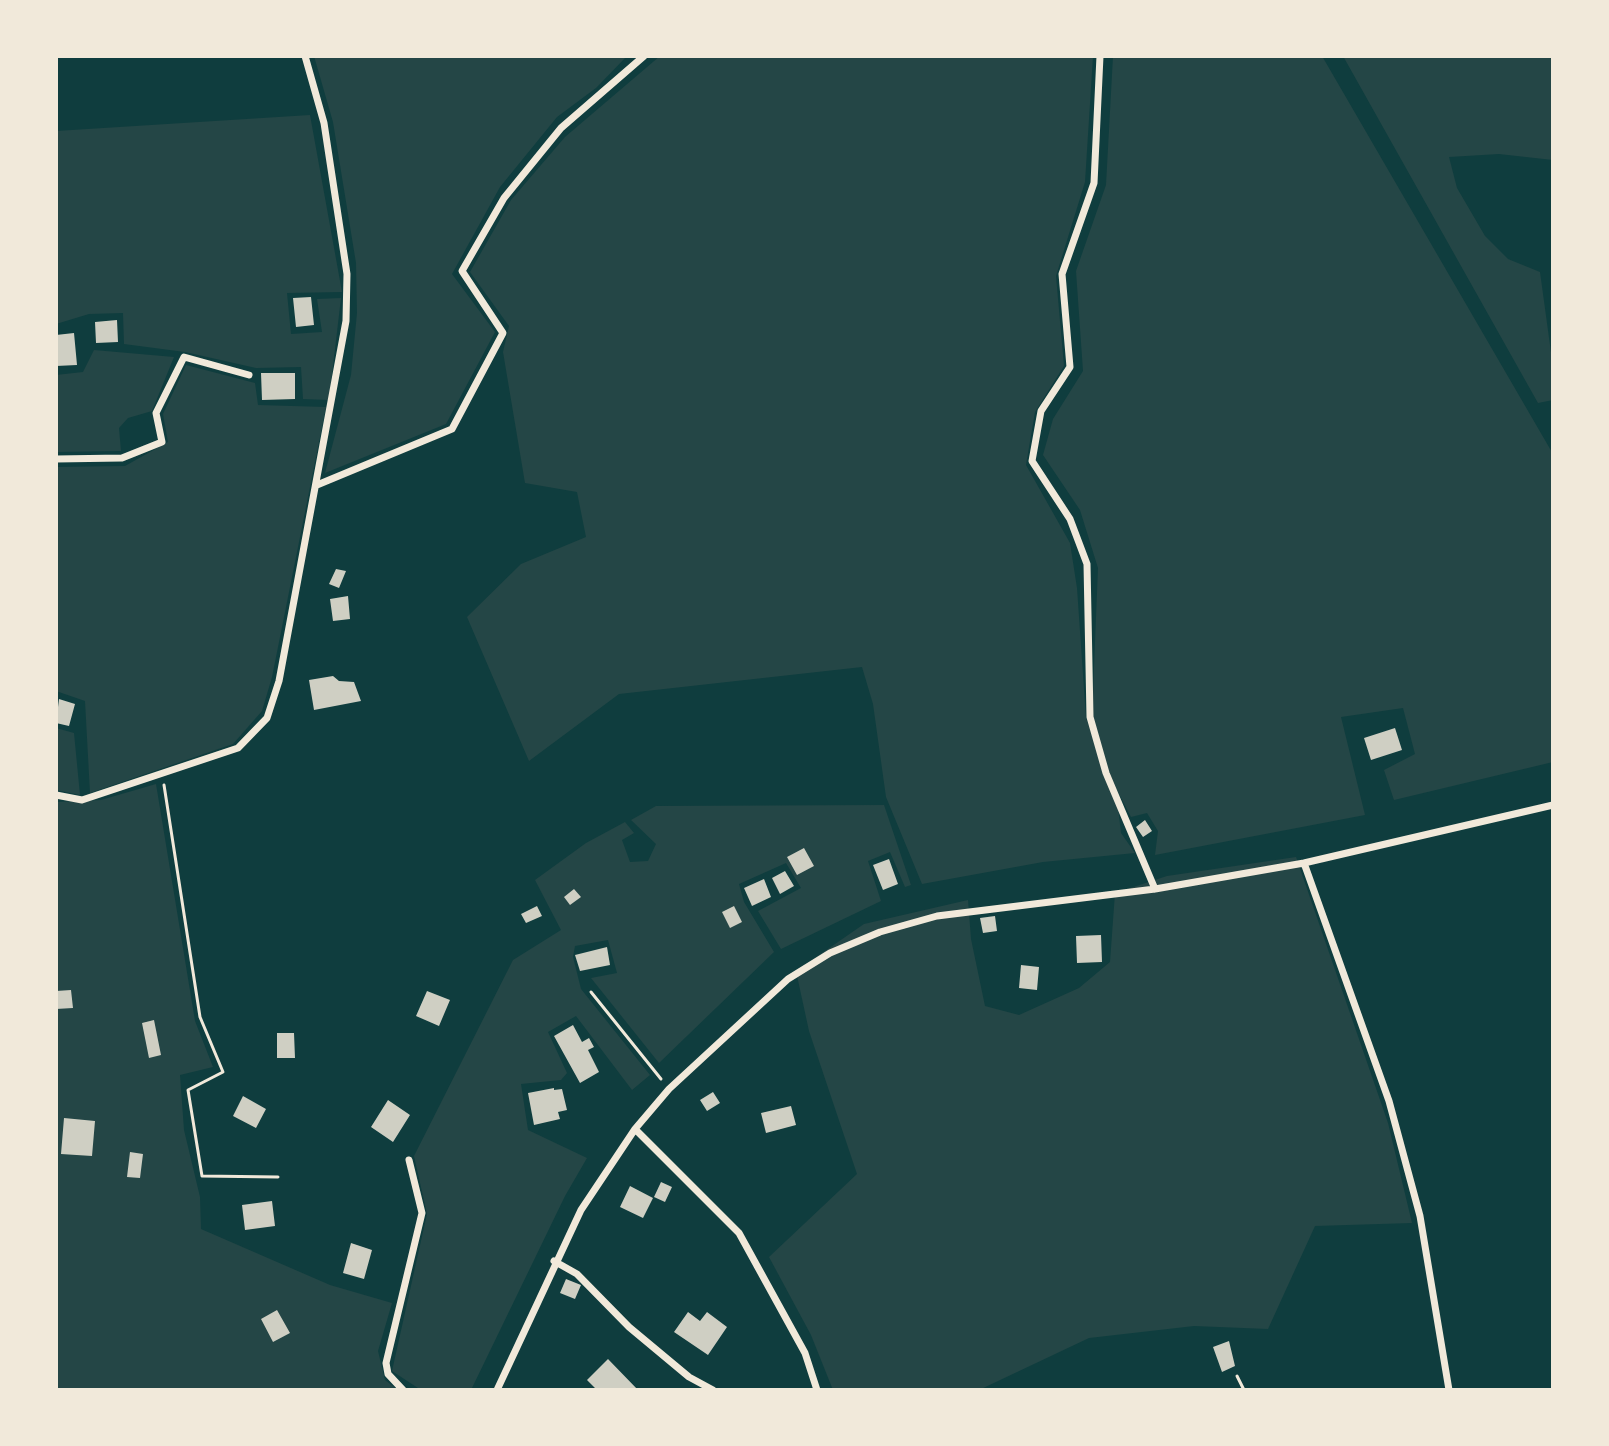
<!DOCTYPE html>
<style>
body{margin:0}
#map{position:relative;width:1609px;height:1446px;overflow:hidden;background:#0f3d3e;font-family:Bitter,serif}
canvas{display:block}
.frame{position:absolute;inset:0;border:58px solid #f1e9da;pointer-events:none}
</style>
<div id="map">
<canvas width="1609" height="1446"></canvas>
<div class="frame"></div>
</div>
<script>
const context = document.querySelector('canvas').getContext('2d');
context.lineJoin = 'round';
function fillPath(path, color) {
  context.fillStyle = color;
  context.fill(path, 'evenodd');
}
function toPath(rows) {
  const path = new Path2D();
  for (const r of rows) {
    path.moveTo(r[0], r[1]);
    for (let i = 2; i < r.length; i += 2) path.lineTo(r[i], r[i + 1]);
  }
  return path;
}
function strokePath(path, color, width, dash) {
  context.strokeStyle = color;
  context.lineWidth = width;
  context.lineCap = dash ? 'butt' : 'round';
  context.setLineDash(dash || []);
  context.stroke(path);
}
fillPath(toPath([
 [314,56,627,56,596,88,557,117,500,187,452,274,495,332,446,424,325,473,351,375,357,313,356,263,333,122],
 [660,56,1093,56,1085,182,1056,276,1064,366,1035,412,1026,465,1070,543,1077,588,1086,718,1118,807,1121,833,1135,853,1043,862,922,884,886,797,873,704,862,667,619,694,529,761,467,617,521,564,586,537,577,492,525,483,503,352,509,326,470,272,511,200,565,137],
 [1113,56,1322,56,1553,454,1553,762,1394,800,1384,770,1415,754,1403,708,1341,717,1365,815,1155,855,1158,831,1147,813,1131,817,1108,773,1092,717,1098,568,1080,510,1043,455,1053,419,1083,371,1076,271,1106,185],
 [1343,56,1553,56,1553,160,1499,154,1449,157,1457,188,1485,236,1508,259,1540,272,1553,367,1553,400,1538,403],
 [310,115,342,292,287,293,291,334,322,332,317,299,341,298,329,400,303,399,301,367,256,368,185,352,124,344,123,313,89,314,56,324,56,131],
 [94,350,174,357,152,411,128,418,119,428,121,451,56,452,56,375,83,372],
 [186,365,255,383,258,405,326,407,272,677,262,711,233,744,90,793,85,701,56,691,56,467,125,466,168,442,163,414],
 [56,728,74,733,80,795,56,790],
 [156,784,195,1021,213,1067,180,1075,184,1130,200,1197,201,1229,330,1285,392,1303,378,1351,385,1380,398,1390,56,1390,56,802,101,800],
 [884,805,911,885,905,887,890,852,868,861,881,901,781,949,758,911,801,888,786,863,739,884,744,902,774,952,659,1063,591,978,617,973,608,940,575,946,573,957,581,989,650,1075,632,1090,576,1016,548,1032,567,1073,561,1080,521,1084,528,1130,587,1158,565,1196,471,1390,421,1390,392,1371,427,1214,414,1156,513,960,561,930,535,880,586,843,625,822,634,833,622,840,630,862,648,861,656,844,631,820,656,806],
 [1296,857,1388,1123,1412,1223,1315,1226,1268,1329,1194,1326,1089,1338,979,1390,833,1390,811,1335,769,1257,857,1174,809,1031,796,971,864,924,968,900,971,939,985,1006,1019,1015,1079,988,1110,962,1115,893,1167,876]
]), '#244646');
fillPath(toPath([
 [311,297,314,325,296,327,293,298],
 [117,320,118,342,96,343,95,322],
 [74,333,77,365,56,366,56,335],
 [261,373,295,373,295,399,262,400],
 [336,569,346,571,339,588,329,584],
 [348,596,350,619,333,621,330,599],
 [333,676,339,681,354,682,361,701,314,710,309,680],
 [59,699,75,704,69,726,56,723],
 [1395,728,1402,750,1371,760,1364,738],
 [1145,820,1152,831,1143,837,1136,827],
 [804,848,814,866,797,875,787,857],
 [889,859,898,884,883,890,873,865],
 [785,871,794,886,780,894,772,878],
 [764,879,771,897,752,906,744,888],
 [574,889,581,897,570,905,564,897],
 [537,906,542,916,526,923,521,914],
 [734,906,742,922,730,928,722,912],
 [995,916,997,931,983,933,980,918],
 [1101,935,1102,962,1077,963,1076,936],
 [607,947,610,965,580,971,575,955],
 [1021,965,1039,967,1037,990,1019,988],
 [71,990,73,1008,56,1009,56,991],
 [427,991,450,1000,439,1026,416,1016],
 [154,1020,161,1055,149,1058,142,1023],
 [573,1025,582,1042,589,1038,594,1047,588,1050,599,1072,580,1083,554,1036],
 [277,1033,294,1033,295,1058,277,1058],
 [554,1088,554,1090,562,1089,567,1110,558,1112,560,1119,534,1125,528,1093],
 [713,1092,720,1103,707,1111,700,1100],
 [243,1096,266,1109,256,1128,233,1116],
 [388,1100,410,1115,393,1142,371,1127],
 [791,1106,796,1125,766,1133,761,1113],
 [64,1118,95,1121,92,1156,61,1154],
 [130,1152,143,1154,140,1178,127,1177],
 [661,1182,672,1187,665,1202,654,1197],
 [630,1186,653,1198,643,1218,620,1207],
 [272,1201,275,1226,245,1230,242,1205],
 [351,1243,372,1250,364,1279,343,1273],
 [566,1279,581,1285,575,1299,560,1293],
 [277,1310,290,1333,273,1342,261,1319],
 [688,1312,700,1321,707,1312,727,1327,708,1355,674,1332],
 [1229,1341,1235,1366,1222,1372,1213,1347],
 [608,1359,638,1390,597,1390,587,1380]
]), '#cfcfc3');
strokePath(toPath([
 [164,785,200,1017,223,1072,188,1090,202,1176,278,1177],
 [591,992,661,1079],
 [1237,1376,1244,1390]
]), '#f1e9da', 3);
strokePath(toPath([
 [1100,56,1094,183,1062,274,1070,367,1041,411,1032,461,1070,519,1087,564,1090,717,1106,773,1155,889],
 [56,459,122,458,162,442,156,413,184,357,249,375],
 [317,485,452,429,503,333,462,271,504,198,561,128,644,56],
 [56,795,82,800,238,748,267,718,279,681,346,321,347,274,324,123,305,56],
 [1304,863,1389,1101,1420,1216,1449,1390],
 [635,1129,739,1233,805,1353,817,1390],
 [554,1261,577,1274,629,1327,689,1377,713,1390],
 [403,1390,388,1374,386,1363,422,1213,409,1160],
 [497,1390,581,1210,635,1129,669,1089,788,979,830,953,880,932,937,916,1155,889,1304,863,1553,805]
]), '#f1e9da', 7);
</script>
